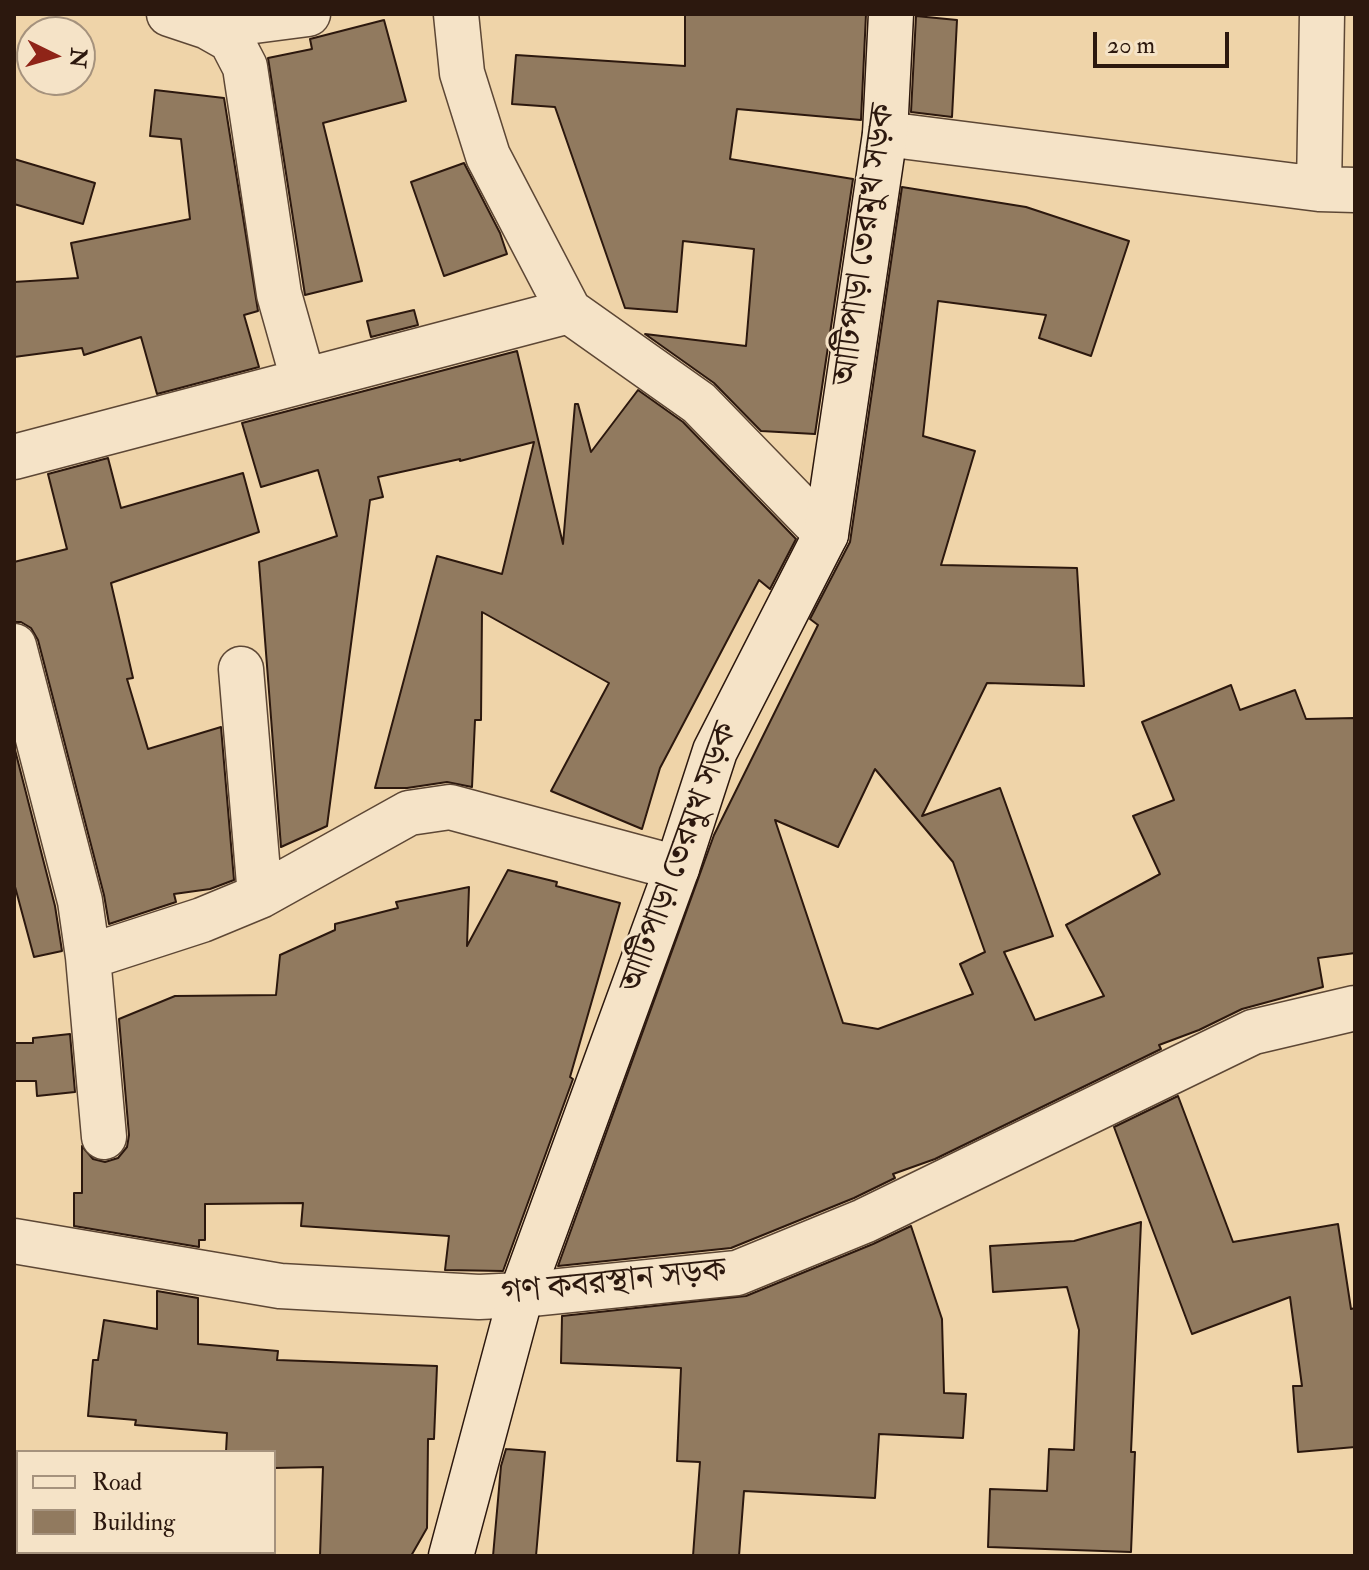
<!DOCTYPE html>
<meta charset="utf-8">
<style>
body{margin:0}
#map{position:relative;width:1369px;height:1570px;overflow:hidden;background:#efd4a9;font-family:"IM FELL Double Pica",serif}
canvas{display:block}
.frame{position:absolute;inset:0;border:16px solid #2c180e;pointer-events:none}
.legend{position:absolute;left:16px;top:1450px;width:260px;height:104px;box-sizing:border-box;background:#f5e3c7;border:2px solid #a5927d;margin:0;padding:10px 14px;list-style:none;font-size:24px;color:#2c180e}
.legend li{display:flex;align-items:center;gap:16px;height:40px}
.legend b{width:40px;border:2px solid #a5927d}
.north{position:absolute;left:16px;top:16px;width:80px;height:80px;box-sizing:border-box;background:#f5e3c7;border:2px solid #a5927d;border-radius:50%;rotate:95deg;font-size:22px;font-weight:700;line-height:32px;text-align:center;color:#2c180e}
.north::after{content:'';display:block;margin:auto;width:28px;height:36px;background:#8f2418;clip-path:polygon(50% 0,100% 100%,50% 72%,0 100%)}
.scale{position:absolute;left:1093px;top:32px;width:136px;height:36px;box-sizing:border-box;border:4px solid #2c180e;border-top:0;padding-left:10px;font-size:24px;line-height:28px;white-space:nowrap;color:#2c180e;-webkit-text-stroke:6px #f5e3c7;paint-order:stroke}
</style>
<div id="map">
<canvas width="1369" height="1570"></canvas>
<div class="frame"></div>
<ul class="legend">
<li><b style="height:10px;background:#f5e3c7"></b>Road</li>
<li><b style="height:22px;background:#917a5f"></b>Building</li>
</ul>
<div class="north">N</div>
<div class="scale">20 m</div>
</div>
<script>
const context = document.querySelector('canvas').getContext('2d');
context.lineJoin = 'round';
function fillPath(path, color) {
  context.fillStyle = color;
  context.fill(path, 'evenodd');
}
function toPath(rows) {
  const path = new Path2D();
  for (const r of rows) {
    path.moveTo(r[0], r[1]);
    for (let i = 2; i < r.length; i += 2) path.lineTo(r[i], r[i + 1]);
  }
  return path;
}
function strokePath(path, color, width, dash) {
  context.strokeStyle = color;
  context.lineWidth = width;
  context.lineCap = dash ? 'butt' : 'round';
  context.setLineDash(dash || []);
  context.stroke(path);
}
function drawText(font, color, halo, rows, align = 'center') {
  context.font = font + ' "IM FELL Double Pica","Noto Serif Bengali",serif';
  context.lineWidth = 6;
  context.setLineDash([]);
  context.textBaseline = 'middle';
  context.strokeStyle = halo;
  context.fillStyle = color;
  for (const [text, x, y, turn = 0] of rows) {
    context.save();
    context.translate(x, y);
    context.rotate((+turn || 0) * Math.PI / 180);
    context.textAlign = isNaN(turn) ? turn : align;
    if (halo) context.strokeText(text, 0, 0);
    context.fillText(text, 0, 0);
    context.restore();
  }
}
const building = toPath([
 [685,14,866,14,861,120,737,109,730,159,853,179,815,434,761,431,714,383,645,334,746,346,754,249,683,241,677,312,625,308,555,107,512,104,516,55,685,66,685,14],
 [916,16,957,20,952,117,911,112,916,16],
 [384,20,406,101,323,123,362,281,305,295,268,58,312,49,310,39,384,20],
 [155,90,224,98,258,311,244,315,259,367,157,394,141,337,84,355,82,348,14,357,14,282,78,278,71,243,190,219,181,139,150,136,155,90],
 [14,159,95,183,83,224,14,204,14,159],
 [464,163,500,233,507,254,444,276,411,182,464,163],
 [902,187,1026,207,1129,241,1091,356,1039,338,1046,315,938,301,923,436,975,451,941,565,1077,568,1084,686,987,683,922,816,1000,788,1053,936,1004,952,1035,1020,1104,996,1066,925,1160,874,1133,816,1174,800,1142,722,1231,685,1240,710,1295,690,1306,719,1355,718,1355,953,1318,958,1323,987,1242,1009,1199,1030,1159,1045,1161,1049,935,1159,893,1174,895,1178,854,1198,731,1248,558,1266,714,835,818,625,810,619,850,542,902,187],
 [875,769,953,862,985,952,960,964,973,994,878,1029,843,1023,775,820,838,847,875,769],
 [414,310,418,325,371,337,367,321,414,310],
 [517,351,563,544,575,404,578,404,591,452,638,390,683,422,796,539,770,589,759,580,660,768,642,829,551,791,609,683,482,612,481,720,475,720,472,787,447,782,407,788,375,788,437,556,502,574,534,442,460,461,460,459,378,477,383,497,370,500,327,826,281,847,259,562,337,536,318,470,261,487,242,423,517,351],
 [108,458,121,508,243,473,259,532,111,583,133,678,127,679,148,749,221,727,234,880,210,889,174,894,176,902,109,924,104,895,38,640,31,628,21,622,14,622,14,562,67,549,48,474,108,458],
 [14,746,55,906,62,951,34,957,14,883,14,746],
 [508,870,557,882,556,886,620,903,570,1077,573,1079,503,1271,445,1270,449,1236,301,1226,303,1203,205,1204,205,1240,199,1240,199,1247,74,1226,74,1193,82,1193,82,1146,93,1159,105,1162,118,1158,127,1147,129,1135,119,1019,175,996,276,995,280,955,335,930,335,924,398,908,396,902,469,887,467,946,508,870],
 [70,1034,75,1092,37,1096,36,1081,14,1081,14,1043,33,1043,33,1038,70,1034],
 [1178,1096,1233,1242,1338,1224,1351,1309,1355,1308,1355,1447,1298,1452,1293,1386,1302,1386,1290,1297,1192,1334,1114,1127,1178,1096],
 [1141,1222,1131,1452,1135,1452,1131,1552,988,1547,990,1489,1047,1491,1049,1449,1074,1450,1079,1330,1067,1287,993,1292,990,1246,1074,1241,1141,1222],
 [911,1226,942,1319,944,1393,966,1394,963,1438,879,1434,875,1498,744,1491,739,1556,693,1556,700,1462,677,1461,681,1368,561,1363,562,1316,746,1296,873,1244,911,1226],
 [157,1291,198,1298,198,1344,278,1351,277,1360,437,1366,434,1439,428,1439,427,1528,411,1556,320,1556,323,1467,274,1468,274,1452,226,1452,227,1433,135,1425,136,1420,88,1416,93,1360,98,1360,104,1320,157,1329,157,1291],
 [506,1449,545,1452,536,1556,493,1556,501,1466,506,1449]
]);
fillPath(building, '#917a5f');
strokePath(building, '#2c180e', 2);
const street = toPath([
 [169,14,208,27,231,40,245,67,279,294,303,379],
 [456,14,462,73,488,156,569,311],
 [208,27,308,14],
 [885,134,1319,189,1322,14],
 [1319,189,1355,190],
 [14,457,569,311,699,403,826,534],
 [14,646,80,901,88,957],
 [241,669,260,896],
 [104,1137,88,957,202,920,260,896,409,813,450,807,677,868],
 [14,1241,280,1286,479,1297,521,1295,737,1273,864,1221,1253,1032,1355,1008]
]);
const secondary = toPath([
 [451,1556,521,1295,677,868,715,751,826,534,885,134,891,14]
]);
strokePath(street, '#5d4735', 47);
strokePath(secondary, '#2c180e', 47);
strokePath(street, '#f5e3c7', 44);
strokePath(secondary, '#f5e3c7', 44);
drawText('34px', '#2c180e', '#f5e3c7', [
 ["আটিপাড়া তেরমুখ সড়ক",866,245,-82],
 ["আটিপাড়া তেরমুখ সড়ক",681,858,-70],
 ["গণ কবরস্থান সড়ক",614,1284,-6]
]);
</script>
